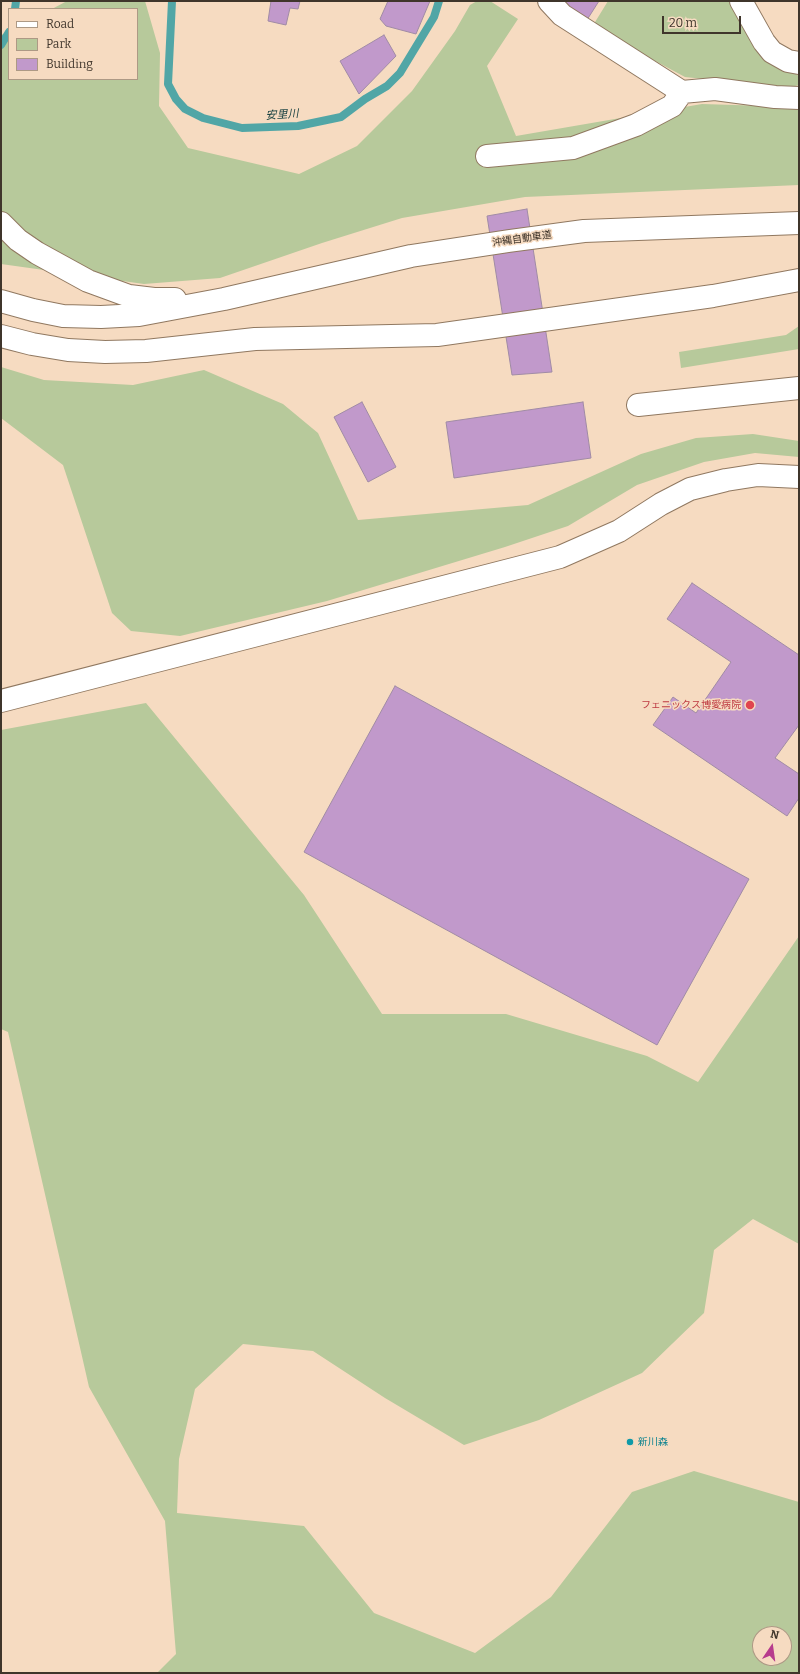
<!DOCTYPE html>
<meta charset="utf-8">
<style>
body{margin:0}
#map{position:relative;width:800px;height:1674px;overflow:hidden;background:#f6dbc1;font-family:Bitter,serif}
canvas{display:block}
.frame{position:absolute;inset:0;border:2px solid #3f352b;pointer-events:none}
.legend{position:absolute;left:8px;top:8px;width:130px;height:72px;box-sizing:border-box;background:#f6dbc1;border:1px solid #ad9985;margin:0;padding:5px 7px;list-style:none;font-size:12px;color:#3f352b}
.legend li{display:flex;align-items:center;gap:8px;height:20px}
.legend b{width:20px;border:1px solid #ad9985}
.north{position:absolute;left:752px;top:1626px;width:40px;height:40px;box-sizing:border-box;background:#f6dbc1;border:1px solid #ad9985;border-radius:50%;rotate:13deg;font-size:11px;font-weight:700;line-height:16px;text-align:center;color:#3f352b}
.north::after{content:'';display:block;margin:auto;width:14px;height:18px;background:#b73c8d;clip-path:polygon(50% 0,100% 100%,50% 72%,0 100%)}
.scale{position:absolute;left:662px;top:16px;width:79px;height:18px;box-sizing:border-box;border:2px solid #3f352b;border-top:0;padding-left:5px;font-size:12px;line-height:14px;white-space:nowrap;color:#3f352b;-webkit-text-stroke:3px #f6dbc1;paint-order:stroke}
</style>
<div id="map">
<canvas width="800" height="1674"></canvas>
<div class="frame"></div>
<ul class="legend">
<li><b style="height:5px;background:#fff"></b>Road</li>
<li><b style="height:11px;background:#b7c99b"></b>Park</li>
<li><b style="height:11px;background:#c199cb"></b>Building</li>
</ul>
<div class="north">N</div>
<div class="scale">20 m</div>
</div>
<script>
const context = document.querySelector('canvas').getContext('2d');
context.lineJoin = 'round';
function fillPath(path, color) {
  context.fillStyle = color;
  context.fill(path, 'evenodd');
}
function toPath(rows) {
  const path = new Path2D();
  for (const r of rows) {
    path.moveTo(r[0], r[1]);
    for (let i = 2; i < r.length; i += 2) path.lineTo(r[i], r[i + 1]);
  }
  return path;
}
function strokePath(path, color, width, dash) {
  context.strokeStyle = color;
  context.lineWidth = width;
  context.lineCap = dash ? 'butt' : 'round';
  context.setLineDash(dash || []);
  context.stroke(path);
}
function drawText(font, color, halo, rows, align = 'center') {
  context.font = font + ' Bitter,"Noto Sans JP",serif';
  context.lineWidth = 3;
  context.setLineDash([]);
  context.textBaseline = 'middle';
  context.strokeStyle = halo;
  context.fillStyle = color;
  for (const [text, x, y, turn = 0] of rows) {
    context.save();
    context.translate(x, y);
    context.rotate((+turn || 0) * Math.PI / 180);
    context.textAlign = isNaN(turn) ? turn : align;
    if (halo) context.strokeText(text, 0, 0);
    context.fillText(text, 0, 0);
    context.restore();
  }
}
fillPath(toPath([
 [67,1,145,1,160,53,159,106,188,148,299,174,357,146,412,91,455,31,470,5,477,1,490,1,518,19,487,66,516,136,702,104,799,107,799,185,525,197,402,218,322,243,220,278,144,284,1,264,1,34,9,36,9,79,137,79,137,9,52,9],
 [608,1,733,1,764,56,799,76,799,85,788,88,685,77,592,27],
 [799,326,799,349,681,368,679,352,786,335],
 [1,367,44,380,133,385,204,370,283,404,318,433,358,520,528,505,641,454,696,438,753,434,799,441,799,457,755,453,704,462,637,485,568,526,505,547,327,601,180,636,131,631,112,613,63,465,1,418],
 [146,703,304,895,382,1014,506,1014,647,1056,698,1082,799,936,799,1244,753,1219,714,1250,704,1313,642,1373,539,1420,464,1445,385,1398,313,1351,243,1344,195,1389,179,1459,177,1513,304,1526,374,1613,475,1653,551,1597,632,1492,694,1471,799,1502,799,1673,157,1673,176,1654,165,1521,89,1387,8,1032,1,1029,1,730],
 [760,1634,784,1634,784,1658,760,1658]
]), '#b7c99b');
strokePath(toPath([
 [172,1,168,84,176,99,185,109,203,118,242,128,298,126,341,117,365,99,387,86,400,73,434,17,439,1],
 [15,9,16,1],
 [1,45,9,32]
]), '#51a6a6', 8);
const building = toPath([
 [271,1,300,1,298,9,290,8,286,25,268,21,271,1],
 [388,1,430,1,416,34,386,26,380,19,388,1],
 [562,1,599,1,585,23,562,1],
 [384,35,396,56,359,94,340,61,384,35],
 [527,209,552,372,512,375,487,216,527,209],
 [362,402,396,467,368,482,334,417,362,402],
 [583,402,591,458,454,478,446,422,583,402],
 [692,583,799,655,799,725,775,758,799,774,799,798,787,816,653,725,673,697,696,713,731,662,667,619,692,583],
 [395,686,749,879,657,1045,304,852,395,686]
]);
fillPath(building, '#c199cb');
strokePath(building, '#a08ba5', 1);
const minor = toPath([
 [549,1,562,15,682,92,715,89,775,97,799,98],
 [741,1,764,42,772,52,788,61,799,63],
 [487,156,573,148,636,125,672,106,682,92],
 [638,405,799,388],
 [1,701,560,557,619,531,661,504,690,489,726,480,758,475,799,477]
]);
const highway = toPath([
 [1,223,18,240,37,253,88,281,129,296,154,299,175,299],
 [1,301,33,310,63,316,101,317,139,315,224,299,411,256,509,241,584,231,799,223],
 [1,336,32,344,68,350,105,352,146,351,255,339,437,335,713,296,799,280]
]);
strokePath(minor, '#907860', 24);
strokePath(highway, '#907860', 24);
strokePath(minor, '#fff', 22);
strokePath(highway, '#fff', 22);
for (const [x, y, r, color] of [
 [750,705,5,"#e0444e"],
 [630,1442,4,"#0f9aa8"]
]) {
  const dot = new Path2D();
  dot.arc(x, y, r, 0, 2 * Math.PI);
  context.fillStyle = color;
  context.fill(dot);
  strokePath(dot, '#f6dbc1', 1.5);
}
drawText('10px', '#3f352b', '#f6dbc1', [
 ["沖縄自動車道",522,239,-8]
]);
drawText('10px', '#be3a42', '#f6dbc1', [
 ["フェニックス博愛病院",741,705]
], 'right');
drawText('10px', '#0d838f', '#f6dbc1', [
 ["新川森",638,1442]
], 'left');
drawText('italic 11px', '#1a4242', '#f6dbc1', [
 ["安里川",282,115,-4]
]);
</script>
